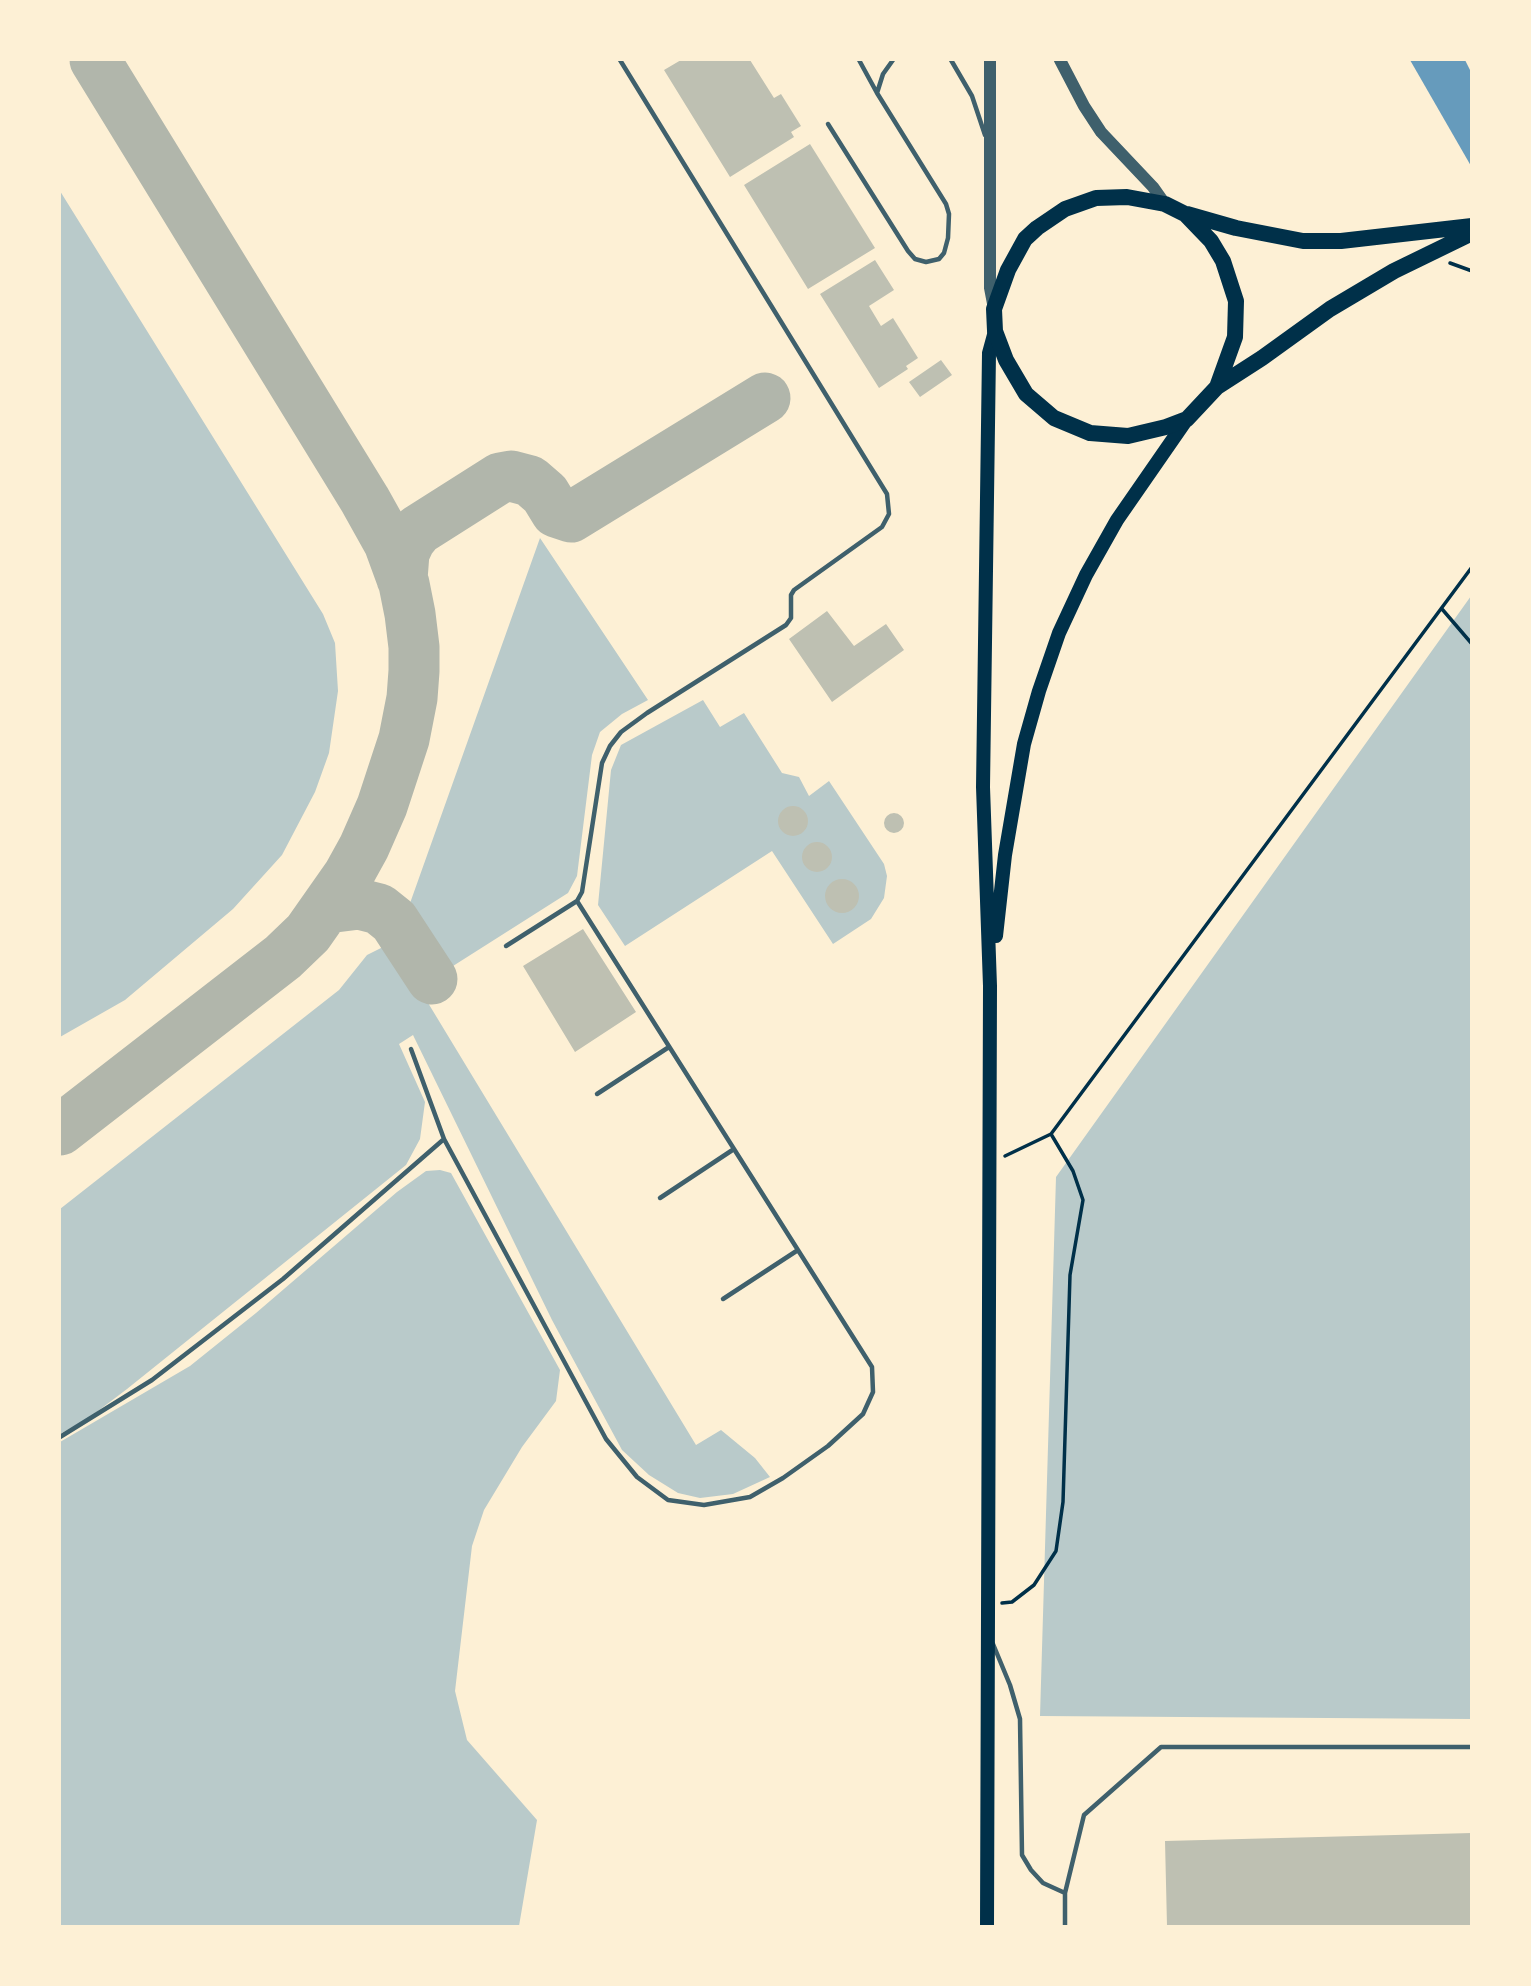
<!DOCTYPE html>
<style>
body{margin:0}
#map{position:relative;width:1531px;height:1986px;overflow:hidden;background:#fdf0d5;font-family:"Fira Sans",sans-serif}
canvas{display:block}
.frame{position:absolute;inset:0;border:61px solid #fdf0d5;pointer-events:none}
</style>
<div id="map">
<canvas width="1531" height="1986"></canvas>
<div class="frame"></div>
</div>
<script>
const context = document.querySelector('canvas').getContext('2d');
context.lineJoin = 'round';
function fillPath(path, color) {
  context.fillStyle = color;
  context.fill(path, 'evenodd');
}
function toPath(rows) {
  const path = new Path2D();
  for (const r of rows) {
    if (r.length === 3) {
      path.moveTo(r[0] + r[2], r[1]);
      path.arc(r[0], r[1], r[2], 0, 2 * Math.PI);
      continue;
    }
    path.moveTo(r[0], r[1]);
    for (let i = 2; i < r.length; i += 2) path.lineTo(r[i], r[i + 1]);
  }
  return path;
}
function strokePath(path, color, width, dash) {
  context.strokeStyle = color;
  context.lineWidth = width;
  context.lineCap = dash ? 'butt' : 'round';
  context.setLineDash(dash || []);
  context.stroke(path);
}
fillPath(toPath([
 [60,191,323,614,335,643,338,691,329,753,315,792,282,855,233,909,125,1000,60,1037],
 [540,538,648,700,622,714,600,732,592,755,577,876,568,893,453,966,443,962,409,906],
 [1471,596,1471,1719,1040,1716,1056,1177],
 [703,700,720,727,744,713,782,773,799,777,809,796,829,781,884,864,887,876,884,898,871,919,833,944,772,851,625,946,598,905,611,770,621,745],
 [389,944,419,988,696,1445,721,1430,755,1458,770,1477,733,1494,700,1498,678,1493,649,1475,622,1450,552,1320,413,1035,399,1044,425,1102,420,1139,406,1165,127,1389,90,1417,60,1434,60,1209,339,990,367,955],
 [440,1170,451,1173,560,1370,556,1401,522,1447,484,1510,472,1546,455,1691,467,1740,537,1820,519,1926,60,1926,60,1442,190,1366,256,1313,397,1192,426,1171]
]), '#b9caca');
fillPath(toPath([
 [1410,60,1465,60,1471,72,1471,166]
]), '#669bbc');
strokePath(toPath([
 [402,579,404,553,410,540,418,530,500,478,511,476,530,481,545,494,556,512,571,517,765,398],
 [327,908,359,904,379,909,394,921,432,979],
 [60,1130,283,957,308,933,348,876,364,847,382,806,404,739,412,698,414,671,414,647,410,614,404,584,389,543,365,500,95,60]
]), '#b1b6ab', 51);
fillPath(toPath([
 [681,60,750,60,774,98,781,94,801,126,791,132,794,137,730,177,664,70],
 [810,144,875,248,808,289,744,185],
 [875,260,894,290,869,306,881,326,893,318,918,358,906,366,908,369,879,388,820,294],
 [941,360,952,375,920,397,909,382],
 [827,611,854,646,886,624,904,650,832,702,789,639],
 [793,821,15],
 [894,823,10],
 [817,857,15],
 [842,896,17],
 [583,929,636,1012,575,1052,523,966],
 [1472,1833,1472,1926,1167,1926,1165,1841]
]), '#bec0b2');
strokePath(toPath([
 [1450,263,1472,271],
 [1442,609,1472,644],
 [1005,1156,1051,1134,1472,567],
 [1002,1603,1012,1602,1034,1585,1056,1551,1063,1502,1070,1275,1083,1200,1073,1171,1051,1134]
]), '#003049', 3.5);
strokePath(toPath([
 [951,60,972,96,985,135],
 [877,93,883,74,893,60],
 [828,124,908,251,915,259,926,262,939,259,944,253,948,238,949,214,946,204,877,93,859,60],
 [506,946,577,901,582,892,602,763,610,746,621,732,647,713,786,625,791,618,791,595,794,590,882,527,889,514,887,494,620,60],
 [411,1049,444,1139,606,1439,637,1477,668,1500,704,1505,750,1497,783,1478,828,1446,863,1414,873,1392,872,1367,577,901],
 [597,1094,669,1047],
 [660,1198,734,1149],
 [723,1299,798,1250],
 [60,1437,152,1380,283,1279,444,1139],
 [993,1644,1010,1685,1020,1719,1022,1855,1031,1870,1043,1883,1065,1893],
 [1065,1926,1065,1893,1084,1815,1161,1747,1472,1747]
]), '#3f606c', 4.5);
strokePath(toPath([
 [990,60,990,288,994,309],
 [1060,60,1084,106,1101,132,1153,187,1165,204]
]), '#3f606c', 12);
strokePath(toPath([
 [996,936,1005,855,1024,744,1039,691,1059,633,1086,575,1117,520,1187,419],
 [987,1926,990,986,983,787,989,353,995,331]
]), '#003049', 14);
strokePath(toPath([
 [1187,214,1236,228,1303,241,1341,241,1472,226],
 [1217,387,1235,337,1236,301,1223,261,1211,241,1185,214,1165,204,1127,197,1096,198,1065,209,1037,228,1025,239,1008,270,994,309,995,331,1006,360,1026,394,1054,418,1090,433,1128,436,1166,427,1187,419,1217,387,1262,358,1330,309,1394,271,1472,233]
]), '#003049', 16);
</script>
